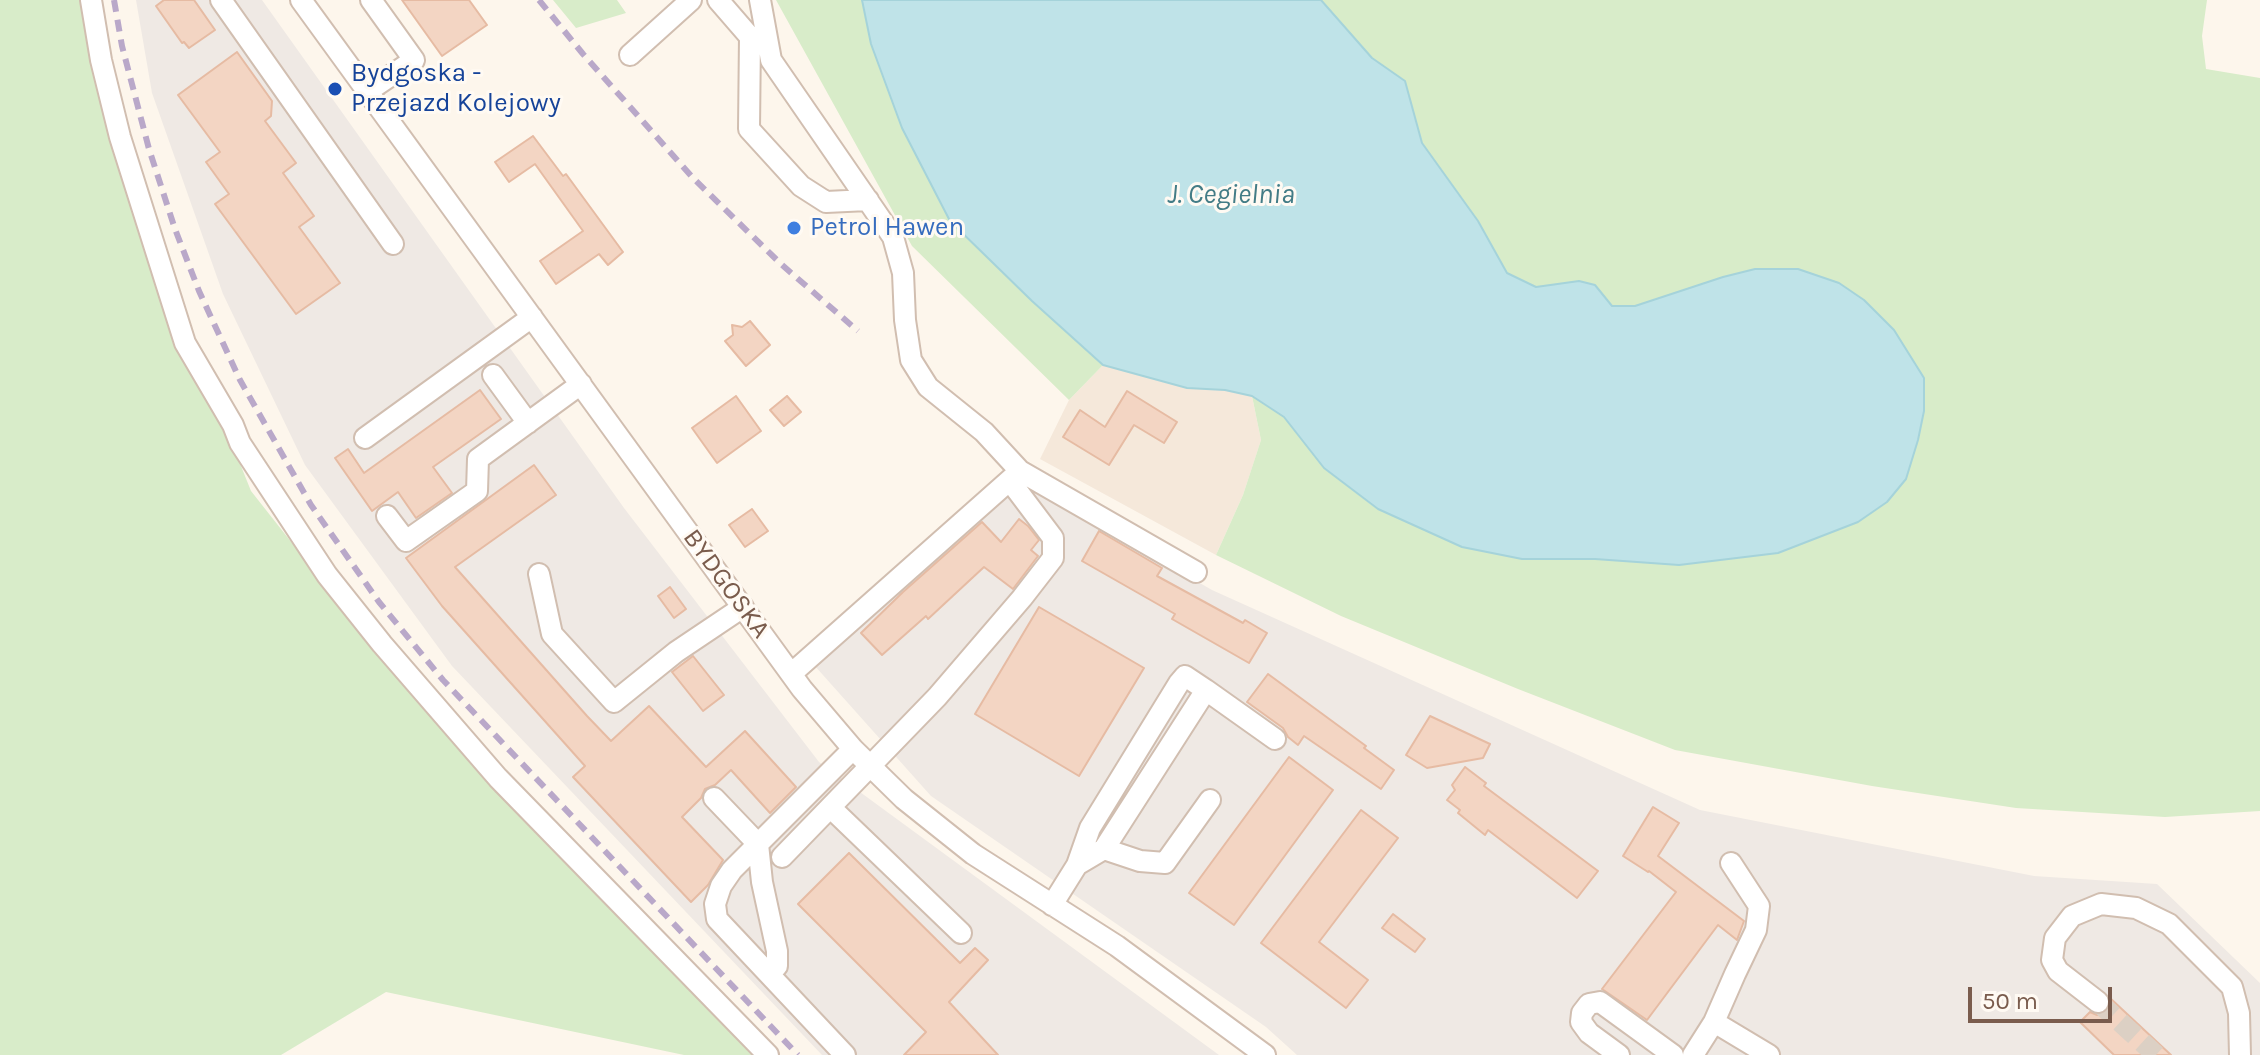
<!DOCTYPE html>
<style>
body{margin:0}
#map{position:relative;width:2260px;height:1055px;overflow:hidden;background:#fdf6ec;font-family:Karla,sans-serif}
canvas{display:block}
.scale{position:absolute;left:1968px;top:987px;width:144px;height:36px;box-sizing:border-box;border:4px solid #7a5c4d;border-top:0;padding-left:10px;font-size:24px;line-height:28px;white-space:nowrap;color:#7a5c4d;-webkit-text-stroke:6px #fffaf3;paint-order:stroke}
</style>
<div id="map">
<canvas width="2260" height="1055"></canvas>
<div class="scale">50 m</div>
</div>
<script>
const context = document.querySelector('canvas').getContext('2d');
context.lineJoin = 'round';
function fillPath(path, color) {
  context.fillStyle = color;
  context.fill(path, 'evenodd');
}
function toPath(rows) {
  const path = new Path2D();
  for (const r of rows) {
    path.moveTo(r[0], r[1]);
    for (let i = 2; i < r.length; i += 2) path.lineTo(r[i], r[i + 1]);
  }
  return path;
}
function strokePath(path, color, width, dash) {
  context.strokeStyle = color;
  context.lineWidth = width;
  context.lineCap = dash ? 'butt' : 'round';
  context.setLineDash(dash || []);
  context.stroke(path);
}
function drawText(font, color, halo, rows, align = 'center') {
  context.font = font + ' Karla,sans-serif';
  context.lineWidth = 6;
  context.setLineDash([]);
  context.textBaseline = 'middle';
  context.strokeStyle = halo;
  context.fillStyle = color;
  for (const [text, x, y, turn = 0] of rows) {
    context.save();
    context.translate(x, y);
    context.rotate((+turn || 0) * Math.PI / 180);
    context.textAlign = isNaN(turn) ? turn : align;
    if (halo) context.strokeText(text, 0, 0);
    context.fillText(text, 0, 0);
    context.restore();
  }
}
fillPath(toPath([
 [1103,365,1187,388,1225,390,1252,396,1261,440,1243,495,1216,555,1040,459,1069,400]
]), '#f5e8da');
fillPath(toPath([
 [136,0,262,0,624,508,819,762,1219,1055,822,1055,452,666,305,465,223,294,152,93],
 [1020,480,1212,590,1700,810,2034,876,2157,884,2260,983,2260,1055,1297,1055,1266,1027,931,796,814,665]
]), '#efe9e4');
fillPath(toPath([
 [0,0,88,0,114,150,251,491,385,661,756,1055,684,1055,386,992,281,1055,0,1055],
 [553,0,617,0,626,13,576,28],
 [776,0,862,0,871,44,1032,301,1103,365,1069,400,912,246],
 [1321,0,2207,0,2202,36,2206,69,2260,78,2260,811,2165,817,2016,808,1872,786,1675,750,1518,689,1341,616,1216,555,1243,495,1261,440,1252,396,1284,417,1324,468,1377,509,1462,547,1522,559,1595,559,1906,479,1918,440,1924,411,1864,300,1839,283,1798,269,1755,269,1723,277,1635,306,1612,306,1595,285,1579,281,1536,287,1507,273,1478,221,1422,143,1405,81,1372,58]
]), '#d8ecc9');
const water = toPath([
 [862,0,1321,0,1372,58,1405,81,1422,143,1478,221,1507,273,1536,287,1579,281,1595,285,1612,306,1635,306,1723,277,1755,269,1798,269,1839,283,1864,300,1894,330,1924,378,1924,411,1918,440,1906,479,1887,502,1858,522,1778,553,1679,565,1595,559,1522,559,1462,547,1378,509,1324,468,1284,417,1252,396,1225,390,1187,388,1103,365,1032,301,950,221,902,128,871,44,862,0]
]);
fillPath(water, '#bfe3e8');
strokePath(water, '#a5d3da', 2);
const building = toPath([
 [164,0,194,0,215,30,189,48,184,42,182,43,156,6,164,0],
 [402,0,469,0,487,25,442,56,402,0],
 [237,52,272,101,271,116,265,121,296,163,283,173,314,216,299,227,340,283,296,314,215,204,229,194,206,162,220,152,178,95,237,52],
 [533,136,563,176,566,174,623,252,608,265,599,254,556,284,540,261,583,231,535,164,509,182,495,162,533,136],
 [750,321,770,345,746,366,725,341,733,335,732,325,742,327,750,321],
 [480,390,501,419,433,467,452,493,416,518,398,492,372,511,335,458,348,449,364,473,480,390],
 [1127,391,1177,422,1164,443,1134,425,1109,465,1063,437,1080,410,1105,427,1127,391],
 [736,396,761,431,717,463,692,428,736,396],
 [787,396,801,412,784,426,770,410,787,396],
 [534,465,556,495,455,567,587,716,611,741,649,706,706,767,745,731,796,787,770,813,731,770,715,785,705,789,701,798,682,817,723,860,708,885,691,902,573,777,585,766,442,606,406,558,534,465],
 [752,509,768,531,745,547,729,525,752,509],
 [1019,519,1028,526,1039,540,1031,550,1038,556,1013,589,984,567,928,619,926,616,882,655,861,633,903,592,982,522,1001,542,1019,519],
 [1099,531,1162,568,1157,576,1243,623,1245,620,1267,633,1249,663,1172,619,1175,614,1082,561,1099,531],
 [670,587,686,609,674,618,658,596,670,587],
 [1039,607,1144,668,1079,776,975,714,1039,607],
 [693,656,724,695,703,711,672,672,693,656],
 [1268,674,1366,746,1364,748,1394,770,1381,789,1304,736,1298,745,1288,737,1283,728,1247,702,1268,674],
 [1430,716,1490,744,1483,758,1427,768,1406,755,1430,716],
 [1289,757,1333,790,1234,925,1189,893,1289,757],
 [1465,767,1486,783,1484,786,1598,871,1577,898,1488,830,1485,835,1458,813,1460,810,1447,800,1455,790,1452,785,1465,767],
 [1653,807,1679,823,1658,856,1744,921,1737,940,1718,925,1647,1020,1602,989,1676,892,1649,871,1648,872,1623,856,1653,807],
 [1361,810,1398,838,1319,942,1368,980,1346,1008,1261,943,1361,810],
 [849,853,960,963,975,948,988,960,949,1002,998,1055,904,1055,926,1032,798,904,849,853],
 [1393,914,1425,939,1415,952,1382,928,1393,914],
 [2110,998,2171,1055,2114,1055,2080,1022,2090,1012,2097,1015,2108,1011,2111,1005,2110,998]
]);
fillPath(building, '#f3d5c3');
strokePath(building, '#e6bba3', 2);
strokePath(toPath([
 [2098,1002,2156,1055]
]), '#dcd0c4', 20, [20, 10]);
const minor = toPath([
 [91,0,101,60,120,137,185,343,233,425,240,443,327,575,382,644,498,778,768,1055],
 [221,0,393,244],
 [301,0,802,689,853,749,904,799,973,854,1117,946,1265,1055],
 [718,0,757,45],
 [760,0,771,60,893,237,903,273,905,320,911,360,928,387,984,432,1020,471,791,674],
 [750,36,749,129,801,186,826,202,868,200],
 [630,55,691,0],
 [368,91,414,60,371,0],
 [493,375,528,423],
 [365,438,532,317],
 [1020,471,1196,572],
 [387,516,406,541,477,491,478,459,581,384],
 [539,574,552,634,614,702,676,652,743,607],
 [714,798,758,844,762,882,777,951,777,966,769,974],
 [831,808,961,933],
 [1104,849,1140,861,1165,863,1210,800],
 [782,857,937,697,1022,598,1053,558,1053,538,1010,481],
 [1077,865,1090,828,1179,683,1185,676,1206,690],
 [1052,905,1077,865,1104,849,1206,690,1275,739],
 [2098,1002,2058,971,2052,960,2055,938,2072,916,2101,904,2136,908,2169,924,2232,987,2239,1013,2240,1055],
 [1714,1022,1769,1055],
 [845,1055,717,919,715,904,721,886,732,870,853,749],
 [1619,1055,1589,1033,1581,1022,1582,1013,1589,1004,1600,1002,1673,1055],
 [1693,1055,1714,1022,1735,974,1756,930,1759,906,1731,863]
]);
strokePath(minor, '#d1beb0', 24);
strokePath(minor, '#fff', 20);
strokePath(toPath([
 [114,0,122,46,149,149,175,229,199,291,240,380,311,505,379,602,443,680,798,1055],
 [539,0,583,54,694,179,781,264,858,331]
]), '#b9a8c9', 6, [12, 8]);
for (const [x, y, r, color] of [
 [335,89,8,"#1a4fb4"],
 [794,228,8,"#3f7fe0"]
]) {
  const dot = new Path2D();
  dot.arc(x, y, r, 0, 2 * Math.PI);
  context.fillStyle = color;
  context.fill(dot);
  strokePath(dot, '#fffaf3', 3);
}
drawText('26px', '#164399', '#fffaf3', [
 ["Bydgoska -",351,74],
 ["Przejazd Kolejowy",351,104]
], 'left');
drawText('26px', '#366cbe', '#fffaf3', [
 ["Petrol Hawen",810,228]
], 'left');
drawText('26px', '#7a5c4d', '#fffaf3', [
 ["BYDGOSKA",726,584,54]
]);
drawText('italic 28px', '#437c86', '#fffaf3', [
 ["J. Cegielnia",1231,195]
]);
</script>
